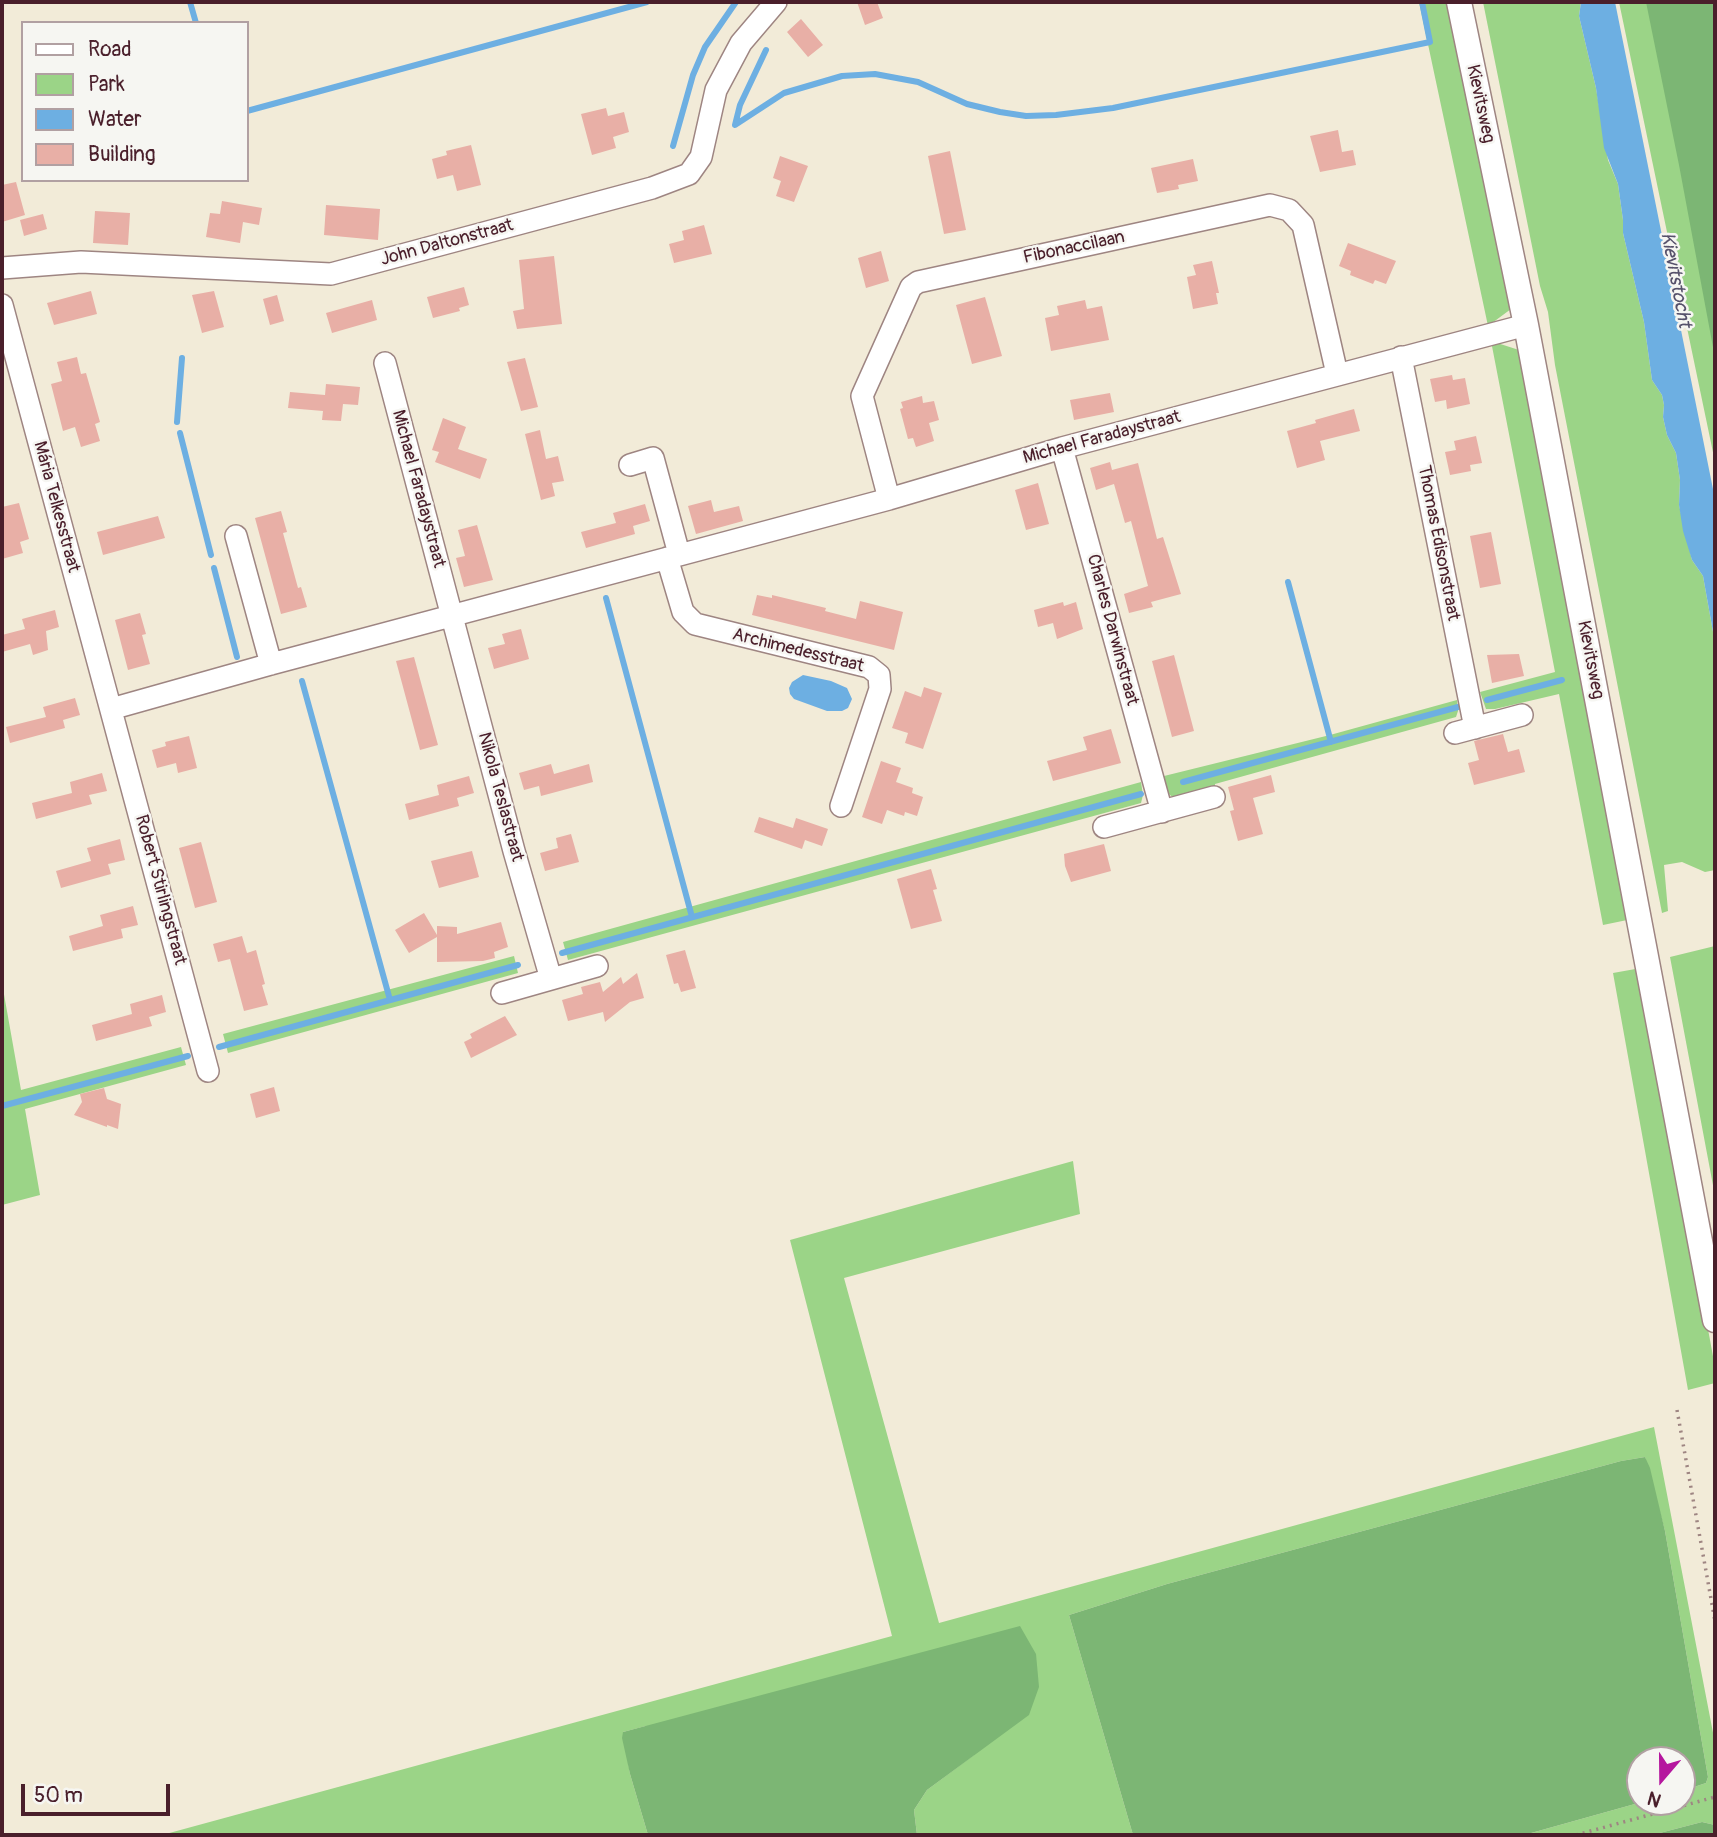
<!DOCTYPE html>
<meta charset="utf-8">
<style>
body{margin:0}
#map{position:relative;width:1717px;height:1837px;overflow:hidden;background:#f2ebd8;font-family:Pangolin,sans-serif}
canvas{display:block}
.frame{position:absolute;inset:0;border:4px solid #4a1f2b;pointer-events:none}
.legend{position:absolute;left:21px;top:21px;width:228px;height:161px;box-sizing:border-box;background:#f6f6f2;border:2px solid #b1a0a2;margin:0;padding:9px 12px;list-style:none;font-size:21px;color:#4a1f2b}
.legend li{display:flex;align-items:center;gap:14px;height:35px}
.legend b{width:35px;border:2px solid #b1a0a2}
.north{position:absolute;left:1626px;top:1746px;width:70px;height:70px;box-sizing:border-box;background:#f6f6f2;border:2px solid #b1a0a2;border-radius:50%;rotate:200deg;font-size:19px;font-weight:700;line-height:28px;text-align:center;color:#4a1f2b}
.north::after{content:'';display:block;margin:auto;width:24px;height:32px;background:#b5179e;clip-path:polygon(50% 0,100% 100%,50% 72%,0 100%)}
.scale{position:absolute;left:21px;top:1784px;width:149px;height:32px;box-sizing:border-box;border:4px solid #4a1f2b;border-top:0;padding-left:9px;font-size:21px;line-height:24px;white-space:nowrap;color:#4a1f2b;-webkit-text-stroke:5px #f6f6f2;paint-order:stroke}
</style>
<div id="map">
<canvas width="1717" height="1837"></canvas>
<div class="frame"></div>
<ul class="legend">
<li><b style="height:9px;background:#fff"></b>Road</li>
<li><b style="height:19px;background:#9bd487"></b>Park</li>
<li><b style="height:19px;background:#6dafe2"></b>Water</li>
<li><b style="height:19px;background:#e8afa6"></b>Building</li>
</ul>
<div class="north">N</div>
<div class="scale">50 m</div>
</div>
<script>
const context = document.querySelector('canvas').getContext('2d');
context.lineJoin = 'round';
function fillPath(path, color) {
  context.fillStyle = color;
  context.fill(path, 'evenodd');
}
function toPath(rows) {
  const path = new Path2D();
  for (const r of rows) {
    path.moveTo(r[0], r[1]);
    for (let i = 2; i < r.length; i += 2) path.lineTo(r[i], r[i + 1]);
  }
  return path;
}
function strokePath(path, color, width, dash) {
  context.strokeStyle = color;
  context.lineWidth = width;
  context.lineCap = dash ? 'butt' : 'round';
  context.setLineDash(dash || []);
  context.stroke(path);
}
function drawText(font, color, halo, rows, align = 'center') {
  context.font = font + ' Pangolin,sans-serif';
  context.lineWidth = 5;
  context.setLineDash([]);
  context.textBaseline = 'middle';
  context.strokeStyle = halo;
  context.fillStyle = color;
  for (const [text, x, y, turn = 0] of rows) {
    context.save();
    context.translate(x, y);
    context.rotate((+turn || 0) * Math.PI / 180);
    context.textAlign = isNaN(turn) ? turn : align;
    if (halo) context.strokeText(text, 0, 0);
    context.fillText(text, 0, 0);
    context.restore();
  }
}
fillPath(toPath([
 [1419,2,1448,2,1511,309,1488,326],
 [1483,2,1581,2,1579,16,1596,88,1608,160,1618,184,1623,220,1623,233,1644,322,1652,380,1662,395,1664,405,1663,417,1667,435,1676,453,1680,480,1679,505,1692,560,1703,576,1715,643,1715,870,1705,872,1682,862,1664,865,1668,911,1662,913,1555,365,1548,312,1540,286],
 [1619,2,1715,2,1715,462],
 [1491,341,1519,350,1632,919,1603,925,1559,694,1495,709,1486,709,1480,692,1555,672],
 [1457,700,1458,711,1456,717,1215,784,1215,788,1175,799,1165,791,1160,777,1330,735],
 [1141,782,1143,795,1141,803,568,960,563,942],
 [1715,946,1715,1196,1670,957],
 [514,956,518,973,228,1053,223,1034],
 [1641,968,1715,1367,1715,1383,1688,1390,1613,973],
 [2,983,21,1090,181,1047,186,1065,25,1109,40,1195,2,1205],
 [1073,1161,1080,1214,844,1278,939,1623,1654,1427,1715,1743,1715,1825,1702,1822,1652,1835,1524,1835,1642,1802,1682,1802,1682,1791,1706,1783,1708,1777,1665,1531,1645,1457,1621,1461,1167,1584,1069,1615,1133,1835,917,1835,914,1810,927,1790,974,1755,646,1726,623,1732,630,1774,648,1835,162,1835,892,1636,790,1240]
]), '#9bd487');
fillPath(toPath([
 [1646,2,1715,2,1715,358,1679,165],
 [1645,1457,1650,1468,1665,1531,1708,1777,1706,1783,1682,1791,1682,1760,1640,1760,1640,1802,1642,1802,1524,1835,1133,1835,1069,1615,1167,1584,1621,1461],
 [1020,1626,1036,1654,1039,1687,1029,1715,927,1790,914,1810,917,1835,648,1835,630,1774,622,1738,623,1732],
 [1702,1822,1715,1825,1715,1835,1652,1835]
]), '#7cb674');
fillPath(toPath([
 [1581,2,1615,2,1715,499,1715,643,1703,576,1692,560,1683,531,1679,505,1680,480,1676,453,1667,435,1663,417,1664,405,1662,395,1652,380,1644,322,1623,233,1623,220,1618,184,1604,148,1596,88,1579,16],
 [803,675,831,681,847,688,852,699,848,708,842,711,827,711,794,699,790,694,789,688,792,682]
]), '#6dafe2');
strokePath(toPath([
 [190,2,196,23],
 [766,50,740,105,735,125,784,93,842,76,875,74,918,82,967,104,1000,112,1026,116,1056,115,1113,108,1430,42,1422,2],
 [247,111,647,2],
 [673,146,693,75,705,47,736,2],
 [177,422,182,358],
 [180,433,211,555],
 [214,568,237,657],
 [1288,582,1331,742],
 [606,598,692,917],
 [302,681,390,1000],
 [1487,700,1562,680],
 [1183,782,1458,707],
 [562,953,1141,794],
 [219,1047,518,965],
 [2,1106,188,1056]
]), '#6dafe2', 6);
fillPath(toPath([
 [857,2,877,2,883,18,865,25],
 [801,19,823,45,808,57,787,32],
 [606,108,608,116,624,112,629,132,613,137,616,148,592,155,581,114],
 [1338,130,1342,152,1353,150,1356,165,1320,172,1310,136],
 [471,145,481,185,457,191,453,175,437,179,432,159,447,155,446,151],
 [950,151,966,230,944,234,928,156],
 [780,156,808,166,794,202,776,196,781,181,773,178],
 [1193,159,1198,181,1178,185,1179,189,1157,193,1151,168],
 [16,182,25,215,2,222,2,185],
 [222,201,262,208,259,225,243,222,240,243,206,237,210,213,220,214],
 [326,205,380,209,378,240,324,235],
 [95,211,130,213,128,245,93,243],
 [43,214,47,229,24,236,20,220],
 [704,225,712,254,674,263,669,244,684,240,682,231],
 [1348,243,1396,261,1386,284,1375,280,1373,284,1350,275,1351,271,1339,266],
 [881,251,889,281,866,288,858,258],
 [554,256,562,324,517,329,513,311,524,309,519,260],
 [1212,261,1219,293,1216,293,1218,304,1193,309,1187,277,1196,275,1193,265],
 [464,287,469,305,459,308,460,311,433,318,427,297],
 [91,291,97,314,54,325,47,303],
 [214,291,224,327,202,333,192,295],
 [277,295,284,321,270,325,263,299],
 [985,297,1002,356,972,364,956,305],
 [372,300,377,320,332,333,326,313],
 [1085,300,1087,309,1102,306,1109,340,1051,351,1045,318,1059,315,1057,306],
 [77,357,81,374,86,373,100,422,95,424,100,441,81,447,75,427,63,431,51,384,62,381,57,362],
 [525,358,538,407,521,411,507,362],
 [1452,375,1453,380,1465,378,1470,404,1447,409,1446,400,1435,402,1430,379],
 [326,384,360,387,358,405,343,404,341,421,322,420,323,411,288,408,290,392,325,395],
 [1110,393,1114,412,1074,420,1070,400],
 [922,396,923,403,934,401,939,420,929,423,934,441,916,447,913,438,908,439,900,409,903,408,901,402],
 [1354,409,1360,431,1320,441,1325,460,1297,468,1287,431,1316,423,1315,420],
 [443,418,466,427,458,449,487,459,480,479,435,462,439,452,432,450],
 [540,430,546,459,558,456,564,481,552,483,555,496,541,500,525,434],
 [1476,436,1482,463,1470,465,1471,471,1450,475,1445,452,1456,450,1454,441],
 [1110,462,1112,470,1138,463,1157,539,1163,537,1181,594,1151,602,1153,607,1129,613,1124,594,1148,586,1131,521,1125,523,1114,484,1096,490,1090,468],
 [1038,483,1049,524,1026,530,1015,490],
 [711,500,714,512,739,506,743,521,696,534,688,506],
 [19,503,29,539,20,542,23,553,2,559,2,507],
 [645,504,650,521,633,526,635,534,586,548,581,532,616,523,613,513],
 [281,511,287,532,283,533,298,588,301,587,307,607,281,614,255,518],
 [158,516,165,538,103,555,97,532],
 [477,525,493,580,464,587,456,558,465,556,458,530],
 [1491,532,1501,584,1480,588,1470,536],
 [757,595,772,598,772,595,826,608,825,611,856,619,860,601,903,612,894,650,752,615],
 [1063,602,1064,606,1076,602,1083,629,1057,639,1053,623,1038,627,1034,610],
 [55,610,59,627,46,631,48,650,33,655,30,644,2,652,2,635,25,629,22,619],
 [140,613,146,634,142,635,150,664,128,670,115,620],
 [521,629,529,659,494,669,488,648,505,644,502,634],
 [1519,654,1524,676,1492,683,1487,655],
 [1174,655,1194,731,1172,737,1152,661],
 [414,657,438,745,420,750,396,661],
 [924,687,942,693,923,749,905,743,908,733,892,728,905,691,921,697],
 [75,698,80,715,63,720,65,728,10,743,6,727,46,717,43,707],
 [1111,729,1121,763,1053,781,1047,761,1087,750,1083,737],
 [1503,734,1508,752,1519,749,1525,772,1474,785,1468,763,1479,760,1474,741],
 [189,736,197,768,178,773,176,763,157,768,152,750,166,746,165,742],
 [881,761,901,768,896,782,913,788,912,793,923,797,917,816,905,812,904,816,887,810,882,824,862,817],
 [551,764,554,774,589,764,593,782,541,796,539,786,524,790,519,773],
 [102,773,107,791,89,795,92,804,36,819,32,803,72,793,70,782],
 [1271,775,1275,792,1253,798,1263,834,1238,841,1230,811,1234,810,1228,787],
 [469,776,474,793,457,798,459,806,409,820,405,804,439,795,437,785],
 [759,817,793,828,796,818,828,829,822,846,805,840,802,849,754,832],
 [571,834,579,862,545,871,540,853,558,848,556,838],
 [120,839,125,860,108,864,111,874,61,888,56,871,91,861,87,848],
 [201,842,217,902,195,908,179,848],
 [1104,844,1111,871,1071,882,1065,866,1064,854],
 [472,851,479,877,439,888,431,861],
 [931,869,937,889,933,890,942,921,911,929,897,879],
 [133,906,138,925,121,929,123,938,73,951,69,936,103,926,100,915],
 [424,913,437,935,437,926,457,927,457,934,501,922,508,947,494,952,495,958,483,961,437,962,437,937,409,953,395,930],
 [242,936,247,953,256,950,265,984,262,985,268,1005,244,1011,230,959,218,962,213,944],
 [685,950,696,988,681,992,678,983,674,984,666,955],
 [637,973,644,998,630,1002,605,1022,603,1012,568,1021,562,1000,583,994,581,987,600,982,603,992,621,977,623,984],
 [162,995,166,1012,149,1017,152,1026,96,1041,92,1025,132,1014,130,1004],
 [505,1016,517,1035,471,1058,464,1042,472,1038,470,1034],
 [274,1087,280,1111,256,1118,250,1094],
 [104,1088,107,1099,121,1104,118,1129,107,1125,107,1127,74,1115,82,1102,80,1094]
]), '#e8afa6');
const minor = toPath([
 [2,268,81,262,331,274,652,188,689,174,701,157,716,90,741,43,776,2],
 [2,305,208,1071],
 [1401,357,1475,728],
 [385,363,514,851,551,979],
 [1062,448,1162,812],
 [630,465,653,458,679,554],
 [889,499,862,396,911,287,918,282,1270,205,1289,210,1303,225,1337,374],
 [236,536,271,664],
 [667,558,683,612,695,624,869,667,879,675,880,689,841,806],
 [111,709,271,664,889,499,1062,448,1526,325],
 [1455,733,1522,715],
 [1104,827,1214,797],
 [502,993,597,966]
]);
const tertiary = toPath([
 [1459,2,1526,325,1715,1320]
]);
strokePath(minor, '#9e8582', 24);
strokePath(tertiary, '#9e8582', 27);
strokePath(toPath([
 [1677,1410,1715,1621],
 [1576,1835,1715,1797]
]), '#9e8582', 3.5, [2, 5]);
strokePath(minor, '#fff', 21);
strokePath(tertiary, '#fff', 24);
drawText('18px', '#4a1f2b', '#f6f6f2', [
 ["Kievitsweg",1480,104,78],
 ["John Daltonstraat",447,243,-15],
 ["Fibonaccilaan",1074,248,-12],
 ["Michael Faradaystraat",1102,438,-15],
 ["Michael Faradaystraat",418,489,75],
 ["Mária Telkesstraat",56,507,75],
 ["Thomas Edisonstraat",1438,543,79],
 ["Charles Darwinstraat",1112,630,75],
 ["Archimedesstraat",798,651,14],
 ["Kievitsweg",1590,660,79],
 ["Nikola Teslastraat",500,797,75],
 ["Robert Stirlingstraat",160,890,75]
]);
drawText('italic 19px', '#56516b', '#f6f6f2', [
 ["Kievitstocht",1675,280,79]
]);
</script>
